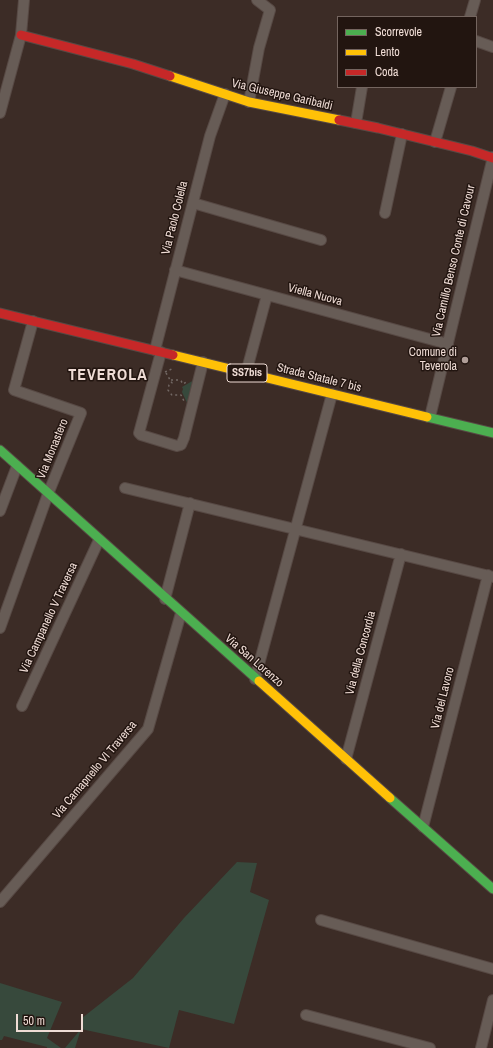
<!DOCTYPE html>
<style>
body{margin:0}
#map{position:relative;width:493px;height:1048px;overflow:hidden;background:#3c2c26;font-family:"Archivo Narrow",sans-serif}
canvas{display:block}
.legend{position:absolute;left:337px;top:16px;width:140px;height:72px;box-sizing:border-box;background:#221510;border:1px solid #74655f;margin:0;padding:5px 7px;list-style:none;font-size:12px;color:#efdcd5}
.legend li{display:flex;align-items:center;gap:8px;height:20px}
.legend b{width:20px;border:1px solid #74655f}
.scale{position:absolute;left:16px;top:1014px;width:67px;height:18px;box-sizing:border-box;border:2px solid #efdcd5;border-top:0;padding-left:5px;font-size:12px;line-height:14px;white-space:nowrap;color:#efdcd5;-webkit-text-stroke:3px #221510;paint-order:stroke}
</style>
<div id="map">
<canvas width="493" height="1048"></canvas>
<ul class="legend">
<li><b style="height:5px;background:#4caf50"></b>Scorrevole</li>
<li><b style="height:5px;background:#ffc107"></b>Lento</li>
<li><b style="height:5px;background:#c62828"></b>Coda</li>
</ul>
<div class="scale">50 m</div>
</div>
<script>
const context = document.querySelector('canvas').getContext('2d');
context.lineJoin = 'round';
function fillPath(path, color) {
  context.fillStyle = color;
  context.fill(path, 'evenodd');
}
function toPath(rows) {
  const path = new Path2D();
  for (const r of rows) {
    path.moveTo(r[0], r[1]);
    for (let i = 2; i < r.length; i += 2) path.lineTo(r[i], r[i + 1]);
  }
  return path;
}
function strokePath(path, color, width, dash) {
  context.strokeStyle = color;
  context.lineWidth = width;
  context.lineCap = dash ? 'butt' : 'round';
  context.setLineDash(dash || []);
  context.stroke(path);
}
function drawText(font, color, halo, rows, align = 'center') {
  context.font = font + ' "Archivo Narrow",sans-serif';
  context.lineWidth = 3;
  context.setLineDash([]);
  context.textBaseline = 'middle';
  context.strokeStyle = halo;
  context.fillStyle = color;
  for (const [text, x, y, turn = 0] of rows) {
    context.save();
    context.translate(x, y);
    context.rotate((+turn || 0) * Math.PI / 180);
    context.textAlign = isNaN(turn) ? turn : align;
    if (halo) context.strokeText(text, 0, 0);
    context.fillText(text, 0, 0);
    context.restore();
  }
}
fillPath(toPath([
 [194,380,188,405,182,392,183,389,182,387],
 [237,862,257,863,250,892,269,900,234,1024,179,1010,169,1048,81,1029,75,1048,65,1048,81,1029,82,1018,133,978,184,918],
 [0,983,62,1002,47,1038,61,1048,47,1048,47,1047,4,1036,2,1040,0,1040]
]), '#37493c');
const street = toPath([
 [470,17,475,0],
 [476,41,493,47],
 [249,102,259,48,270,10,257,0],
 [0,113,21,35,24,0],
 [356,123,362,87],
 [435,142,451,87],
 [193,203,321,240],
 [385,213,402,134],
 [175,270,448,344],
 [155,350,210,136,225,94],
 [161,352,139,433,141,435,177,446,181,445,184,438,203,362],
 [246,373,267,295],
 [430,417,493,157],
 [125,488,493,577],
 [0,511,17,466],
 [165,599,190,503],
 [0,628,48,494,81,413,14,390,33,321],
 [255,679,332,394],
 [22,706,99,540],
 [346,759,401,554],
 [423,827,488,575],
 [0,902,148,729,181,613],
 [321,920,493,969],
 [306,1015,430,1048],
 [481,1048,493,1000]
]);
const fast = toPath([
 [427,417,493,433],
 [0,450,259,681],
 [390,798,493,889]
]);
const slow = toPath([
 [170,76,249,102,339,120],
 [173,355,427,417],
 [259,681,390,798]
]);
const jam = toPath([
 [21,35,133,64,170,76],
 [339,120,378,128,472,151,493,158],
 [0,313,173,355]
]);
strokePath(street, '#574944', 12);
strokePath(fast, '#574944', 11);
strokePath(slow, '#574944', 11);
strokePath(jam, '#574944', 11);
strokePath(toPath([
 [165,372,174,368],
 [166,373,172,383,169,385,168,390,170,393,172,395,181,395,184,401],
 [171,380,178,380,181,381,183,384,188,381]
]), '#726864', 1.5, [2, 3]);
strokePath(street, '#675c56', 10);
strokePath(fast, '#4caf50', 9);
strokePath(slow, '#ffc107', 9);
strokePath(jam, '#c62828', 9);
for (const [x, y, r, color] of [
 [465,360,4,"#b09e98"]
]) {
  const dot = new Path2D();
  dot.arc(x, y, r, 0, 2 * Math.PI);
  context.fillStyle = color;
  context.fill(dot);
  strokePath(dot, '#221510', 1.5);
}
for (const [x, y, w] of [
 [247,373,40]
]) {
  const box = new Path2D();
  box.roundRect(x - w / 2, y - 9, w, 18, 3);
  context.fillStyle = '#221510';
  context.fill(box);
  strokePath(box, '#efdcd5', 1);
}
drawText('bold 11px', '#efdcd5', null, [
 ["SS7bis",247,373]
]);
drawText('12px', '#efdcd5', '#221510', [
 ["Via Giuseppe Garibaldi",282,95,13],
 ["Via Paolo Colella",175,218,-76],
 ["Via Camillo Benso Conte di Cavour",454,261,-77],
 ["Viella Nuova",315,295,15],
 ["Strada Statale 7 bis",319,378,14],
 ["Via Monastero",53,449,-68],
 ["Via Campanello V Traversa",49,618,-65],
 ["Via della Concordia",361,653,-75],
 ["Via San Lorenzo",254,661,41],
 ["Via del Lavoro",443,698,-76],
 ["Via Camapnello VI Traversa",95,770,-50]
]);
drawText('12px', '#efdcd5', '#221510', [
 ["Comune di",457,353],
 ["Teverola",457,367]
], 'right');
context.letterSpacing = '1px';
drawText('bold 16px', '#efdcd5', '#221510', [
 ["TEVEROLA",108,376]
]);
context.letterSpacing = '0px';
</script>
